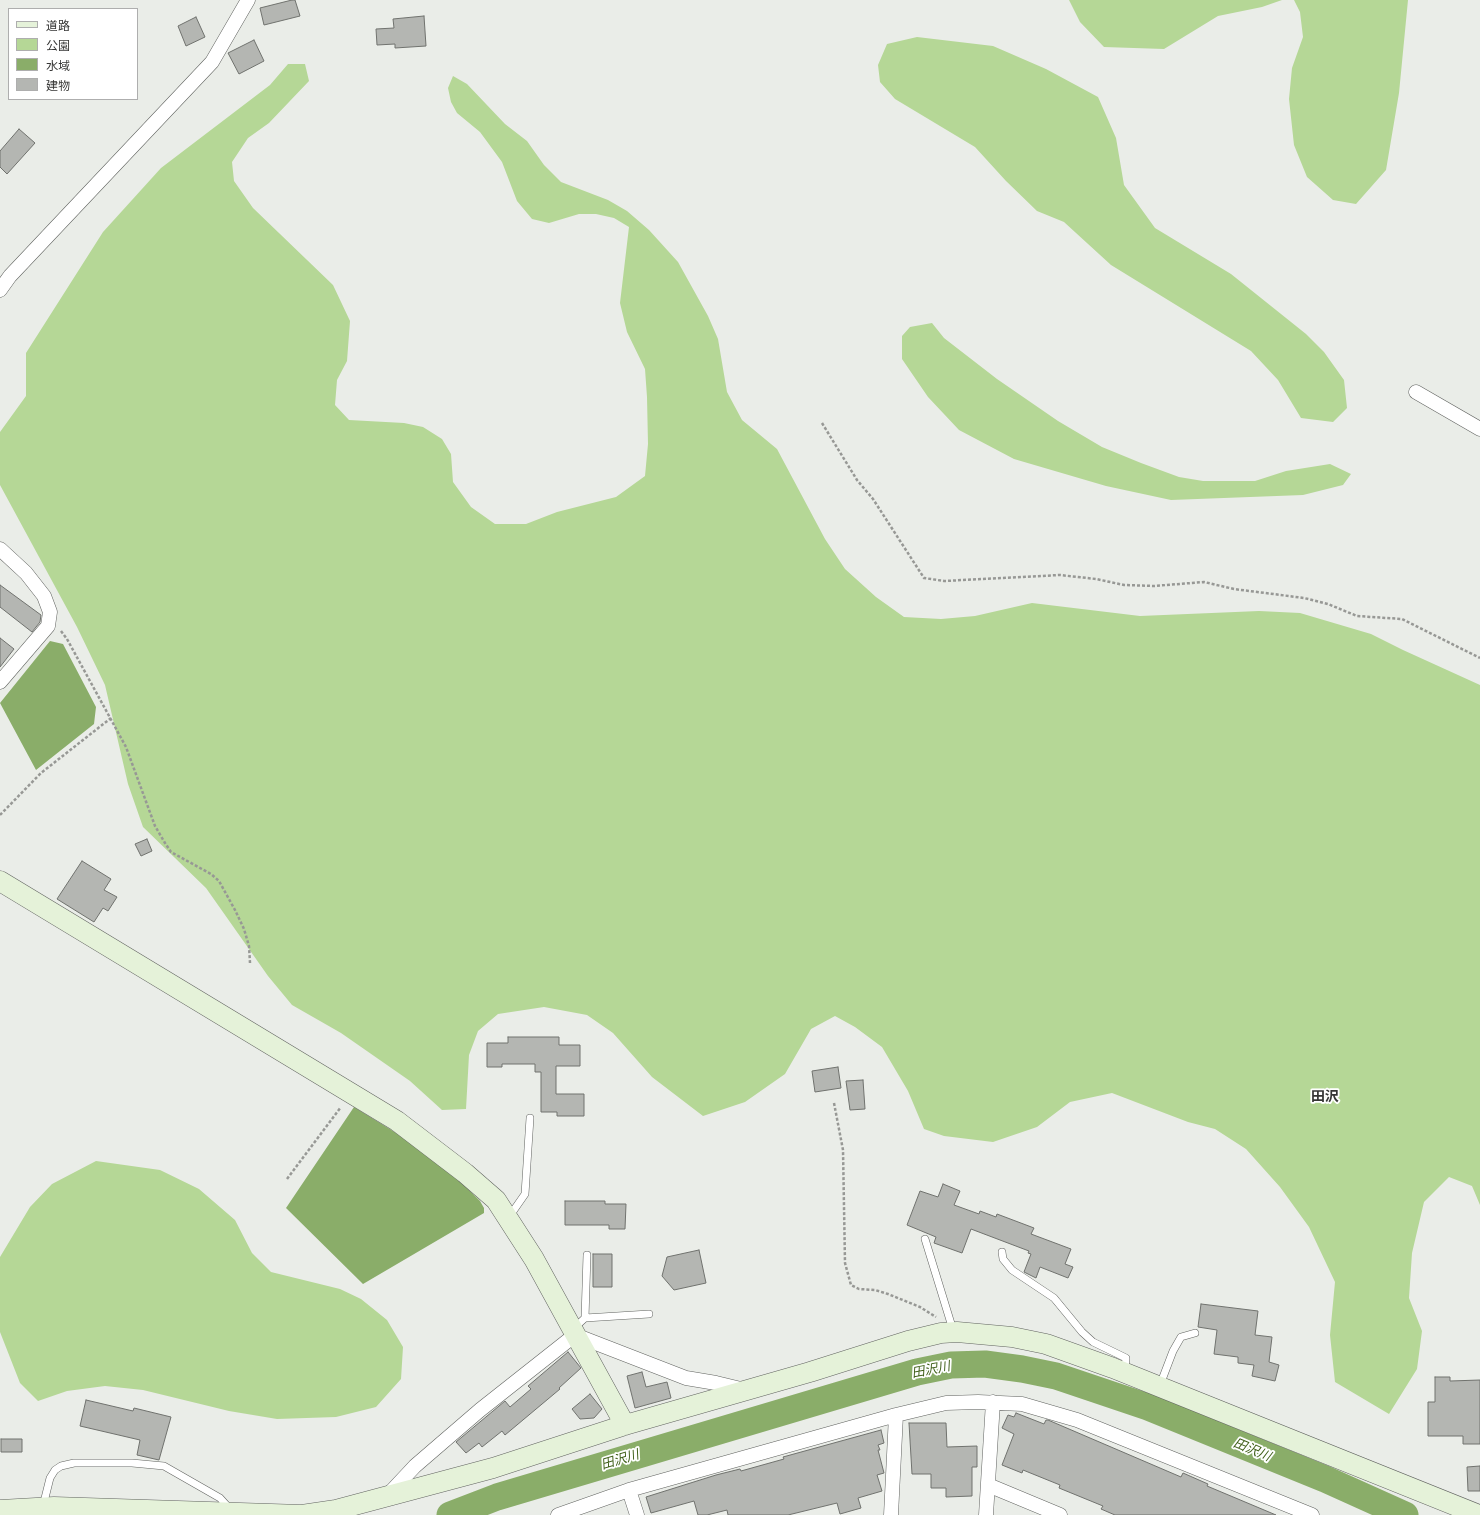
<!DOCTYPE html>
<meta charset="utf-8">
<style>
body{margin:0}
#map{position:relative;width:1480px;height:1515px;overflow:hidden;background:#eaede8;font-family:Figtree,"Noto Sans JP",sans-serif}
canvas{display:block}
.legend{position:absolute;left:8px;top:8px;width:130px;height:92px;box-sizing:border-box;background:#fff;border:1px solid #aeaeae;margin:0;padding:5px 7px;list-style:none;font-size:12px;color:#353534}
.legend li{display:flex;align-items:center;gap:8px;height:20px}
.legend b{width:20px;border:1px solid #aeaeae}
</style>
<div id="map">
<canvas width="1480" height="1515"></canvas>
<ul class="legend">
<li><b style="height:5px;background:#e5f2d9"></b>道路</li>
<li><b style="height:11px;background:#b5d796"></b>公園</li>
<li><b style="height:11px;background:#8aad69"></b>水域</li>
<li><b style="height:11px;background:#b4b6b2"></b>建物</li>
</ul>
</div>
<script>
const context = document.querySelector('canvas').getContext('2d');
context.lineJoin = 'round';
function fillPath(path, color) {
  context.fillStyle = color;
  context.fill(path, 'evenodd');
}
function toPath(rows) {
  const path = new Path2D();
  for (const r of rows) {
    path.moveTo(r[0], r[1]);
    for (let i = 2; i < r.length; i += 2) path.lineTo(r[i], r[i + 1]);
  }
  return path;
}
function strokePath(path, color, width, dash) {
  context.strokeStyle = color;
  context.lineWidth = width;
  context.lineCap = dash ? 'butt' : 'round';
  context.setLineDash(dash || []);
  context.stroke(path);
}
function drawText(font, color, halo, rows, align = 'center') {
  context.font = font + ' Figtree,"Noto Sans JP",sans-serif';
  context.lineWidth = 3.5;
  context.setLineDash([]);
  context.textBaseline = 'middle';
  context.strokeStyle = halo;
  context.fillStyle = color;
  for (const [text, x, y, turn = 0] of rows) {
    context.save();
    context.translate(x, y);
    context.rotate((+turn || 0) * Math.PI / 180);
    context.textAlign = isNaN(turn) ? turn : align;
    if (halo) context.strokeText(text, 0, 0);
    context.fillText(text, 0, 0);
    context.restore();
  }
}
fillPath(toPath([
 [1069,0,1282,0,1262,7,1218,16,1164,49,1104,47,1080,22],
 [1294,0,1408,0,1399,93,1386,170,1356,204,1333,200,1307,177,1294,145,1289,99,1292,68,1303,37,1300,12],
 [917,37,993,46,1046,69,1098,97,1116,138,1124,185,1155,228,1231,274,1306,334,1324,352,1344,380,1347,408,1333,422,1301,418,1278,380,1251,351,1111,265,1064,222,1037,211,1006,181,975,147,895,99,880,82,878,65,887,44],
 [288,64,305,64,309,81,269,123,248,138,232,162,234,181,253,208,333,285,350,321,347,361,337,380,335,405,349,420,404,423,423,427,442,439,451,454,453,482,471,507,495,524,526,524,557,512,616,497,645,476,648,444,647,397,645,369,627,332,620,303,629,227,614,218,596,214,579,214,549,223,532,219,517,201,502,162,480,132,457,113,451,102,448,88,453,76,467,84,505,124,527,141,544,165,561,182,608,200,627,211,649,230,678,262,708,316,718,339,727,392,742,420,777,449,825,539,845,569,876,597,904,617,941,619,975,616,1032,603,1140,616,1259,611,1300,613,1371,634,1403,650,1480,685,1480,1205,1472,1186,1449,1177,1424,1202,1412,1253,1409,1298,1422,1331,1417,1369,1389,1414,1335,1382,1330,1335,1335,1282,1309,1227,1280,1187,1246,1149,1215,1129,1188,1122,1112,1093,1070,1102,1037,1127,993,1142,944,1136,924,1129,908,1091,882,1047,855,1027,835,1016,811,1029,785,1074,745,1102,703,1116,652,1077,613,1033,587,1015,544,1007,498,1014,478,1031,469,1055,466,1109,442,1110,410,1081,341,1033,292,1005,268,976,206,888,143,827,128,784,105,685,77,627,0,485,0,432,26,396,26,353,103,232,161,168,270,85],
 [932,323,944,338,997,379,1058,421,1102,447,1141,463,1179,477,1203,481,1255,481,1286,471,1330,464,1351,474,1343,485,1303,495,1171,500,1106,486,1014,459,959,430,928,397,902,359,902,336,910,327],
 [96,1161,160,1170,199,1189,235,1220,252,1253,271,1272,340,1289,361,1299,387,1320,403,1347,401,1379,376,1407,336,1417,277,1419,229,1411,143,1390,105,1386,67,1391,38,1401,20,1383,0,1332,0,1257,30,1207,52,1184]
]), '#b5d796');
fillPath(toPath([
 [50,641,63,644,96,707,94,724,36,770,0,703],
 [354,1107,437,1158,480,1201,484,1208,484,1213,363,1284,286,1208]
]), '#8aad69');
strokePath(toPath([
 [450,1515,497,1497,917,1372,951,1365,985,1364,1022,1369,1056,1376,1148,1407,1325,1479,1405,1515]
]), '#8aad69', 27);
const building = toPath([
 [292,0,295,0,300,16,264,25,260,8,292,0],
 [424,16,426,46,395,48,395,44,377,45,376,29,394,28,393,19,424,16],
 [196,17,205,37,186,46,178,26,196,17],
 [254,40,264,61,239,74,228,53,254,40],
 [19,129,35,143,7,174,0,167,0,151,19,129],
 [0,585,41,615,40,622,32,632,0,607,0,585],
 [0,638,14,649,0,667,0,638],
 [147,839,152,851,141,856,135,844,147,839],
 [82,861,111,879,104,890,117,897,108,911,103,908,94,922,57,899,82,861],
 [508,1037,559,1037,559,1045,580,1045,580,1066,556,1066,556,1094,584,1094,584,1116,557,1116,557,1112,541,1112,541,1072,535,1072,535,1064,502,1064,502,1067,487,1067,487,1043,508,1043,508,1037],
 [838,1067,841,1088,815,1092,812,1071,838,1067],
 [863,1080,865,1109,850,1110,846,1081,863,1080],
 [943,1184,960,1191,954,1205,979,1214,980,1211,996,1217,997,1214,1034,1228,1031,1234,1071,1249,1065,1264,1073,1267,1068,1278,1040,1267,1036,1278,1024,1272,1031,1254,1028,1253,1029,1251,971,1229,962,1253,934,1243,936,1237,907,1225,920,1191,938,1197,943,1184],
 [565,1201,605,1201,605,1204,626,1204,625,1229,609,1229,609,1225,565,1225,565,1201],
 [699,1250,706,1283,674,1290,662,1276,667,1257,699,1250],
 [593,1254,612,1254,612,1287,593,1287,593,1254],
 [1201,1304,1258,1311,1255,1335,1272,1337,1269,1362,1279,1365,1275,1381,1252,1376,1254,1365,1238,1363,1238,1357,1214,1354,1217,1330,1198,1327,1201,1304],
 [568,1352,581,1368,559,1388,560,1389,505,1435,502,1431,482,1447,479,1443,466,1453,456,1442,505,1401,510,1407,531,1389,528,1386,568,1352],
 [642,1372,646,1387,667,1382,671,1398,635,1408,627,1376,642,1372],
 [1435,1377,1450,1377,1450,1381,1480,1380,1480,1444,1463,1444,1463,1436,1428,1436,1428,1402,1435,1402,1435,1377],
 [590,1394,602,1409,594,1418,580,1419,572,1409,590,1394],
 [86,1400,133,1411,134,1408,171,1417,159,1460,137,1455,140,1440,80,1426,86,1400],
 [1016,1413,1044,1424,1046,1420,1048,1420,1181,1477,1183,1473,1208,1484,1207,1486,1276,1515,1115,1515,1101,1509,1103,1506,1059,1488,1060,1485,1023,1470,1022,1473,1002,1465,1014,1434,1002,1428,1008,1415,1014,1417,1016,1413],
 [909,1423,946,1423,947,1447,977,1446,977,1467,972,1467,972,1496,946,1497,946,1488,931,1488,931,1474,912,1474,909,1423],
 [881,1430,884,1443,878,1445,880,1450,878,1450,884,1473,877,1475,882,1491,858,1498,861,1508,840,1514,837,1503,788,1515,728,1515,727,1510,707,1515,698,1515,694,1501,651,1513,646,1497,716,1475,740,1469,741,1471,784,1459,783,1457,881,1430],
 [1,1439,22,1439,22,1452,1,1452,1,1439],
 [1480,1466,1480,1491,1468,1491,1467,1467,1480,1466]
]);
fillPath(building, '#b4b6b2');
strokePath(building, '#70726e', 1);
const lane = toPath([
 [509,1217,525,1194,530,1118],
 [925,1239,953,1330],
 [1002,1252,1003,1259,1012,1270,1054,1298,1082,1332,1093,1342,1126,1358,1125,1371],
 [585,1318,649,1314],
 [574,1328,585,1318,587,1255],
 [1160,1385,1173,1351,1181,1337,1195,1333],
 [43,1506,50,1478,55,1470,61,1466,74,1463,132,1463,164,1466,220,1498,230,1509]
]);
const street = toPath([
 [0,290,10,276,212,62,248,0],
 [1416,392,1480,429],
 [0,549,26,573,44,596,50,612,48,626,0,682],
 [988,1485,1060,1515],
 [629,1490,637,1515],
 [386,1497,415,1466,480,1410,575,1335,686,1378,716,1383,745,1390],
 [558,1515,629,1490,896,1415,946,1403,978,1402,1022,1404,1077,1420,1312,1515],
 [891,1515,896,1415],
 [986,1515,993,1402]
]);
const secondary = toPath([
 [0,881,397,1121,465,1173,496,1200,534,1259,625,1425],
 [0,1510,54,1507,302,1515,336,1510,493,1468,625,1425,810,1372,908,1341,941,1333,957,1332,1012,1337,1046,1344,1113,1368,1479,1515]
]);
strokePath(lane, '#616360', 8);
strokePath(street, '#616360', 15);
strokePath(secondary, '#616360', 21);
strokePath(toPath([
 [822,423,857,480,873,499,924,578,944,581,1060,575,1096,579,1124,585,1154,586,1204,582,1234,589,1304,598,1328,604,1357,616,1402,619,1480,658],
 [61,631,67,639,126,747,155,826,165,843,171,852,211,874,219,881,235,910,244,929,249,946,250,963],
 [0,815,41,773,111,718],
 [834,1103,843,1150,845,1263,851,1285,859,1289,875,1290,888,1294,920,1307,936,1317],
 [287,1179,341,1107]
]), '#979895', 2.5, [3, 2]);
strokePath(lane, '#fff', 7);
strokePath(street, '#fff', 14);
strokePath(secondary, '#e5f2d9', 20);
drawText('italic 13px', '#3e5e17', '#fff', [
 ["田沢川",931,1370,-11],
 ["田沢川",1252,1450,23],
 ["田沢川",620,1460,-17]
]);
drawText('bold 14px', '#353534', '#fff', [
 ["田沢",1325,1097]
]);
</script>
